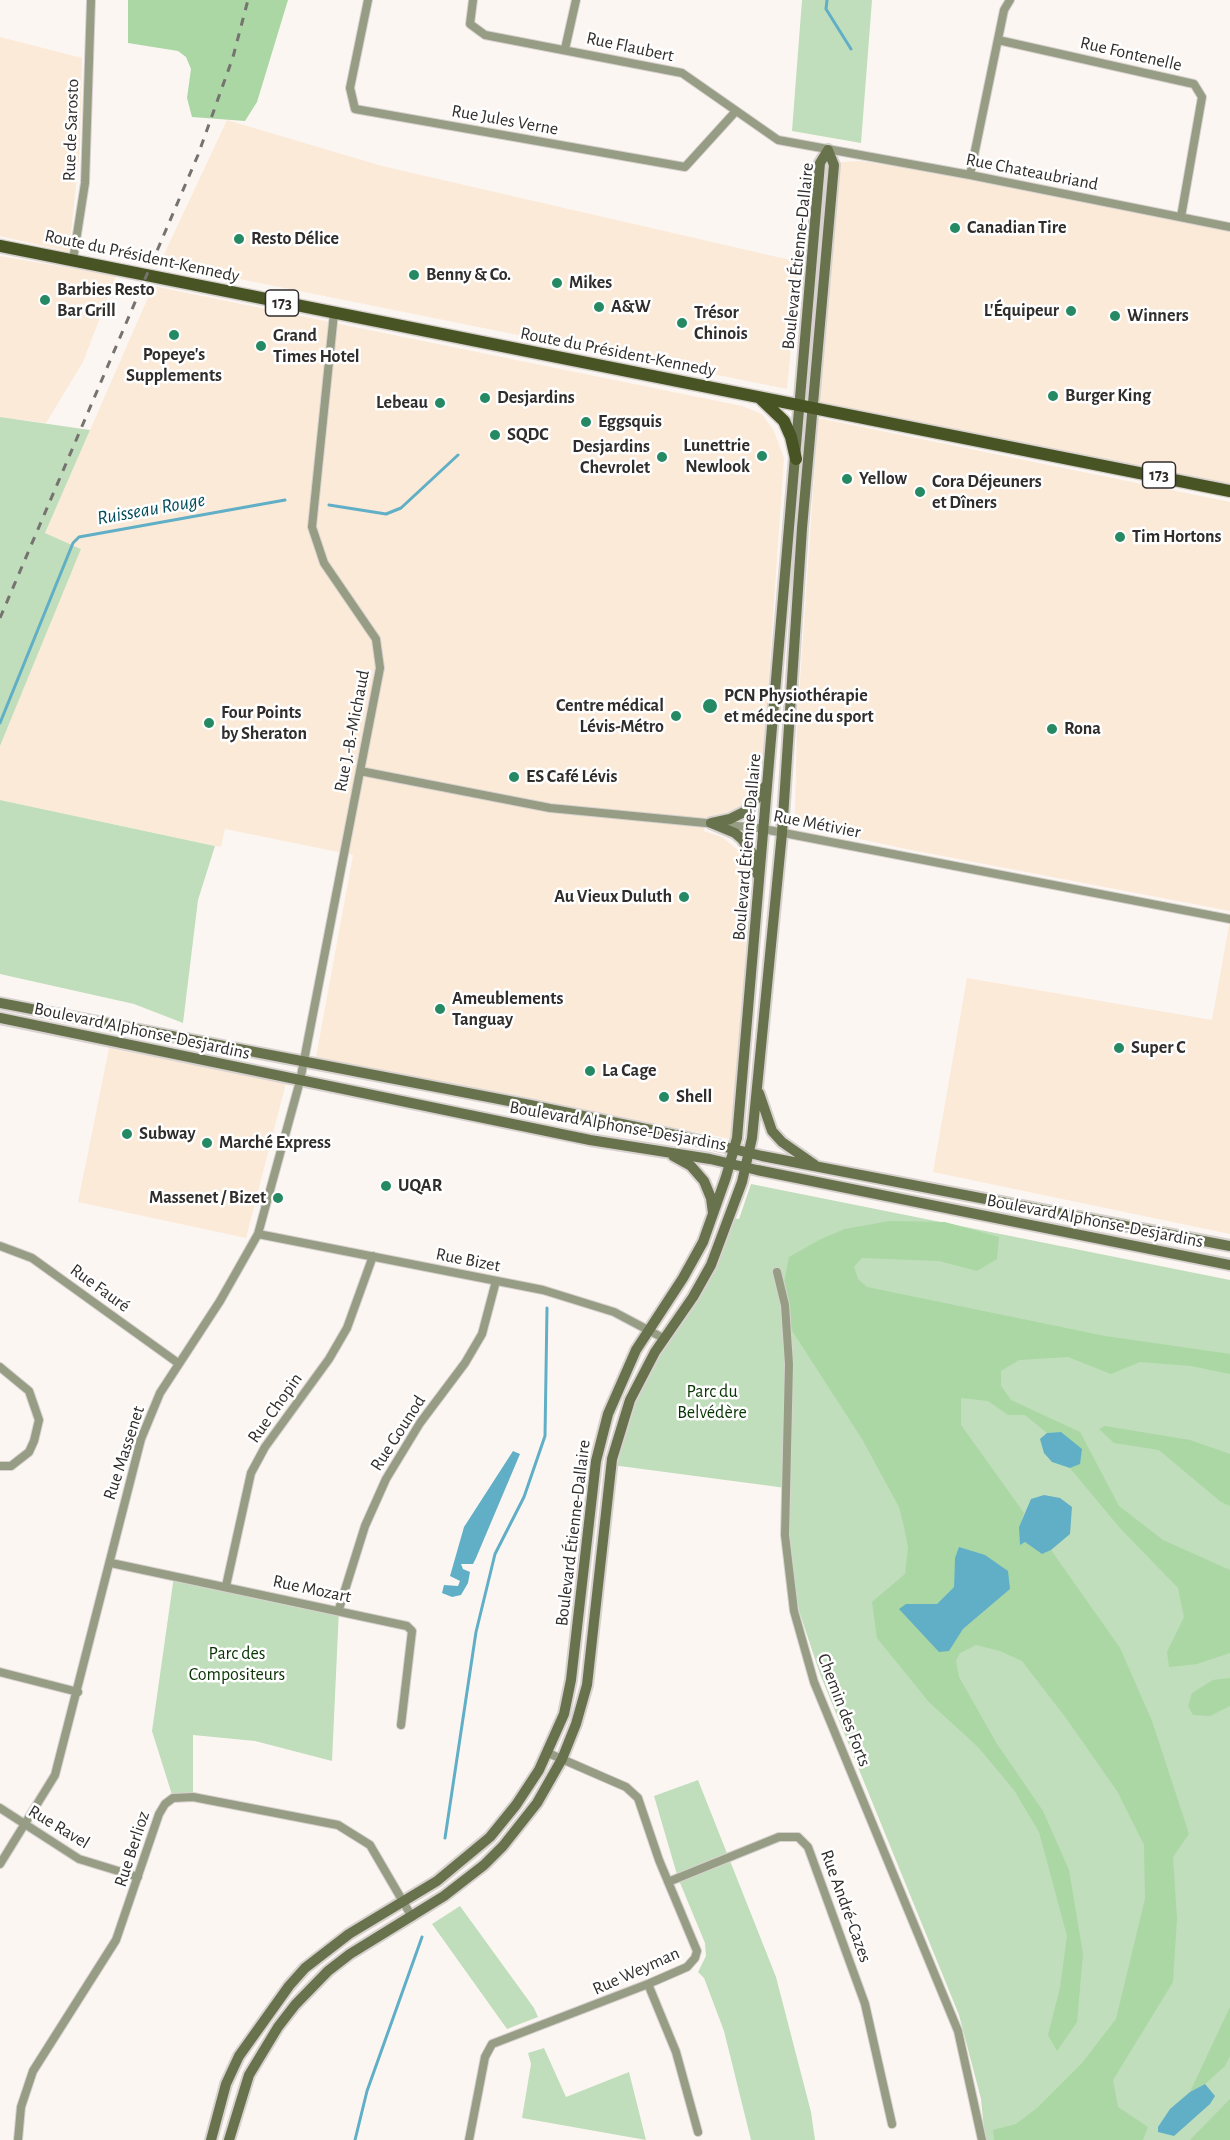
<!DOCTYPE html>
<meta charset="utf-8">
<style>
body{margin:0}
canvas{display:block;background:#fcf6f3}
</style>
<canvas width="1230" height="2140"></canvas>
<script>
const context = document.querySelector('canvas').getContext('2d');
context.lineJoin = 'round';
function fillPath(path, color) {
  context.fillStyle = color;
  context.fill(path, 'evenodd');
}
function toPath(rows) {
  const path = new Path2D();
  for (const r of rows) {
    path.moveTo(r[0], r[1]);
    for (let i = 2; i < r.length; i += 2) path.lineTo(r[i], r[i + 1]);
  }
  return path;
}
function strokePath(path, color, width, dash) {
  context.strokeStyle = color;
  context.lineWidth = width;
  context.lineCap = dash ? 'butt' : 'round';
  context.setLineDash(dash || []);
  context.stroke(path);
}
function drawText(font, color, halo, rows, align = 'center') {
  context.font = font + ' "Alegreya Sans",sans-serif';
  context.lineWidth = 5;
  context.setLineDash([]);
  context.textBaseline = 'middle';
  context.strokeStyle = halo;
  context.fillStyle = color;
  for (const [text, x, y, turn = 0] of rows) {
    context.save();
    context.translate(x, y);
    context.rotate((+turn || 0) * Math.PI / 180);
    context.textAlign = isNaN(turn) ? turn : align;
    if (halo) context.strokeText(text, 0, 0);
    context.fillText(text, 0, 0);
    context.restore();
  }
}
fillPath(toPath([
 [0,37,82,58,80,148,69,252,0,236],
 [227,120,382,166,799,262,787,389,160,263],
 [860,161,956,175,1230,229,1230,485,818,403,840,162],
 [0,256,116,276,83,362,46,423,0,417],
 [153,286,742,406,762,414,774,431,784,458,762,775,750,798,737,809,706,819,704,831,722,837,738,850,745,860,751,882,731,1139,316,1057,353,855,225,829,221,847,0,800,0,746,81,549,45,533],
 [818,418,1230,502,1230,911,911,850,803,827,798,821,795,813,797,724],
 [1230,920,1230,1234,933,1172,967,978,1212,1020],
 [109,1048,286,1083,246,1238,78,1202]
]), '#fbead8');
fillPath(toPath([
 [802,0,872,0,861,143,792,131],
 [0,417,90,430,45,533,81,549,0,746],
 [0,800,215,846,198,900,183,1023,134,1004,0,974],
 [751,1184,1230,1280,1230,2140,985,2140,981,2099,959,2015,820,1674,799,1611,785,1535,786,1488,612,1465,630,1400,693,1297,730,1218,739,1219],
 [174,1576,339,1609,332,1761,255,1741,193,1735,193,1797,173,1798,152,1731],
 [698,1780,776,1977,811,2112,815,2140,751,2140,724,2031,704,1978,698,1972,706,1956,705,1943,678,1878,654,1796],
 [460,1906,534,2008,538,2017,507,2029,432,1924],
 [544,2048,566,2097,629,2072,646,2140,522,2118,531,2064,528,2053]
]), '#c0debb');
fillPath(toPath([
 [128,0,288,0,257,102,245,121,192,117,187,98,191,69,186,57,178,51,128,43],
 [889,1221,945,1222,999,1237,997,1259,977,1271,939,1261,862,1258,854,1267,858,1279,867,1287,1105,1336,1230,1354,1230,1374,1191,1366,1140,1362,1111,1374,1068,1357,1019,1360,1001,1371,1001,1386,1011,1400,1080,1432,1119,1506,1163,1540,1230,1570,1230,1653,1197,1664,1169,1667,1167,1652,1184,1617,1178,1588,1120,1528,1070,1468,1080,1464,1061,1432,1047,1433,1025,1415,1008,1415,988,1401,961,1398,961,1425,1024,1513,1019,1527,1021,1544,1025,1542,1042,1554,1051,1550,1120,1648,1152,1721,1189,1834,1173,1857,1177,1919,1173,1982,1113,2080,1118,2107,1148,2127,1143,2140,994,2140,993,2130,1016,2124,1037,2108,1082,2063,1116,2019,1145,1899,1144,1845,1117,1791,1066,1718,1022,1661,1000,1651,976,1645,960,1653,956,1661,959,1677,997,1744,1043,1811,1069,1870,1083,1954,1077,2022,1057,2051,1048,2035,1060,1988,1067,1936,1039,1832,1014,1790,978,1747,929,1702,877,1638,872,1602,905,1574,908,1547,904,1527,899,1507,862,1439,791,1329,783,1288,789,1257,821,1239,845,1229],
 [955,1558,1010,1589,963,1629,949,1651,906,1604,937,1604,954,1587],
 [1105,1426,1190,1440,1230,1454,1230,1506,1221,1502,1159,1450,1114,1443,1099,1429],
 [1230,1678,1230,1706,1210,1716,1193,1715,1188,1706,1192,1693,1213,1680],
 [1230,2007,1230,2056,1225,2066,1205,2084,1190,2092],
 [1230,2099,1230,2140,1190,2140]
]), '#aad7a4');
fillPath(toPath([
 [1061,1432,1082,1449,1080,1464,1070,1468,1052,1462,1044,1453,1040,1439,1047,1433],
 [513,1451,520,1454,476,1558,473,1564,461,1564,463,1569,470,1572,468,1583,461,1595,452,1597,442,1593,444,1585,458,1586,460,1581,450,1576,464,1527],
 [1044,1495,1060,1498,1072,1507,1070,1534,1051,1550,1042,1554,1025,1542,1020,1545,1019,1527,1031,1499],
 [959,1547,985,1555,1008,1571,1010,1589,963,1629,949,1651,939,1652,899,1609,906,1604,937,1604,954,1587,955,1558],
 [1205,2084,1215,2096,1210,2104,1174,2136,1158,2132,1158,2127,1170,2109,1190,2092]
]), '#61afc6');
strokePath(toPath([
 [827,0,826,9,851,49],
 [329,505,386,514,401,508,458,455],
 [0,723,73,543,79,537,285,500],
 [445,1838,476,1632,495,1554,524,1497,545,1436,547,1308],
 [355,2140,367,2091,422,1937]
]), '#61afc6', 3);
const street = toPath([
 [368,0,350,88,355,109,685,167,736,111],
 [473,0,470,24,485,35,682,73,778,140,970,175,1230,227],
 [998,40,1194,84,1202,97,1181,217],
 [565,49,576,0],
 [970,175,1004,10,1010,0],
 [73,260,85,183,91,0],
 [360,771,550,808,758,828,1230,919],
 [258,1234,543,1290,614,1312,665,1339],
 [0,1246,32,1258,178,1363],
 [777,1272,785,1305,789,1364,785,1535,794,1611,814,1682,958,2031,982,2140],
 [0,1367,29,1391,39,1420,34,1441,29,1452,11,1466,0,1466],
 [111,1563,407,1626,412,1631,401,1725],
 [226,1586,251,1473,265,1447,329,1359,347,1328,373,1256],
 [339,1609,365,1526,386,1479,420,1423,465,1363,482,1334,496,1281],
 [0,1672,78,1692],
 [0,1808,79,1859,138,1877],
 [0,1864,55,1775,141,1439,160,1393,220,1301,258,1234,300,1081,380,668,376,639,324,563,312,527,334,313],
 [668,1882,779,1837,798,1837,808,1847,865,2004,892,2124],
 [648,1984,676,2052,698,2132],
 [18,2140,21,2107,33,2071,116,1940,159,1814,165,1804,173,1798,193,1797,338,1825,370,1845,412,1917],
 [469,2140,485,2057,492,2044,648,1984,687,1967,695,1958,697,1951,659,1860,638,1798,626,1787,548,1753]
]);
const secondary = toPath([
 [711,823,735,833,742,839,752,853,757,874],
 [712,823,730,819,748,810,767,784],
 [0,1003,530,1105,680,1136,762,1156,1230,1246],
 [0,1018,590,1140,710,1159,757,1170,1230,1265],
 [759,1093,772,1131,782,1142,815,1165],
 [673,1156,691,1166,704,1181,711,1198,713,1213],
 [211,2140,226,2084,239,2056,289,1986,305,1968,349,1934,437,1881,490,1837,516,1805,539,1770,564,1714,571,1680,596,1461,608,1414,636,1350,683,1278,703,1242,726,1177,737,1138,820,163,828,150],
 [229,2140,249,2075,278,2027,295,2005,328,1971,350,1954,444,1896,484,1865,503,1846,537,1803,562,1759,576,1724,587,1685,612,1459,630,1400,655,1352,693,1297,711,1265,742,1182,752,1138,782,833,802,528,834,165,828,150]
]);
const primary = toPath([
 [0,246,1230,491],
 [762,400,784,421,791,437,796,459]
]);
strokePath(street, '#d7d2cf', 10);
strokePath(secondary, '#d7d2cf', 14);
strokePath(primary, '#d7d2cf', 15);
strokePath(street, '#969d84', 8);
strokePath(secondary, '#68724d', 10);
strokePath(primary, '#495424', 12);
strokePath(toPath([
 [0,618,198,155,233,57,248,0]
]), '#767270', 3, [8, 8]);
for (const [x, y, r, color] of [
 [955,228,6,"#258963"],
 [239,239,6,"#258963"],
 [414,275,6,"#258963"],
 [557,283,6,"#258963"],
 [45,300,6,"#258963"],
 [599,307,6,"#258963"],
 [1071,311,6,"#258963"],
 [1115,316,6,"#258963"],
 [682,323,6,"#258963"],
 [174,335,6,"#258963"],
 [261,346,6,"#258963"],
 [1053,396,6,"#258963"],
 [485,398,6,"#258963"],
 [440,403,6,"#258963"],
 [586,422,6,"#258963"],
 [495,435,6,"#258963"],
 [762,456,6,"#258963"],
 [662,457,6,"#258963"],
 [847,479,6,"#258963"],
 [920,492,6,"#258963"],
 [1120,537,6,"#258963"],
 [710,706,8,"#258963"],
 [676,716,6,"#258963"],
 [209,723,6,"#258963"],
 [1052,729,6,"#258963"],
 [514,777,6,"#258963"],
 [684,897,6,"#258963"],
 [440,1009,6,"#258963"],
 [1119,1048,6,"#258963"],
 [590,1071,6,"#258963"],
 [664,1097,6,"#258963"],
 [127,1134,6,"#258963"],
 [207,1143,6,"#258963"],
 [386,1186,6,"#258963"],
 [278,1198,6,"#258963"]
]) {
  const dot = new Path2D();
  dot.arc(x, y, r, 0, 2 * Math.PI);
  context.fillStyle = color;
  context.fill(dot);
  strokePath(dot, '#fff', 2);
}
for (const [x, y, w] of [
 [282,303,33],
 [1159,475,33]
]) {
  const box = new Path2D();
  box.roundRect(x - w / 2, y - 13, w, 26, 4.5);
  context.fillStyle = '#fff';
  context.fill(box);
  strokePath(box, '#302d2c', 1.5);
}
drawText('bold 16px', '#302d2c', null, [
 ["173",282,303],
 ["173",1159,475]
]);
drawText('18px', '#302d2c', '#fff', [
 ["Rue Flaubert",630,47,12],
 ["Rue Fontenelle",1131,54,13],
 ["Rue Jules Verne",505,120,10],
 ["Rue de Sarosto",71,130,-88],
 ["Rue Chateaubriand",1032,172,11],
 ["Route du Président-Kennedy",142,256,12],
 ["Boulevard Étienne-Dallaire",798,256,-84],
 ["Route du Président-Kennedy",618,352,11],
 ["Rue J.-B.-Michaud",352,731,-79],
 ["Rue Métivier",817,824,11],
 ["Boulevard Étienne-Dallaire",747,847,-85],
 ["Boulevard Alphonse-Desjardins",142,1031,12],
 ["Boulevard Alphonse-Desjardins",618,1126,10],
 ["Boulevard Alphonse-Desjardins",1095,1221,11],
 ["Rue Bizet",468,1260,11],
 ["Rue Fauré",100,1288,36],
 ["Rue Chopin",275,1408,-55],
 ["Rue Gounod",398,1433,-57],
 ["Rue Massenet",124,1453,-72],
 ["Boulevard Étienne-Dallaire",573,1533,-83],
 ["Rue Mozart",312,1589,12],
 ["Chemin des Forts",844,1710,69],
 ["Rue Ravel",59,1827,31],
 ["Rue Berlioz",132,1849,-72],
 ["Rue André-Cazes",846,1906,70],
 ["Rue Weyman",636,1971,-24]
]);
drawText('bold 18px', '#302d2c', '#fff', [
 ["Canadian Tire",967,228],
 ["Resto Délice",251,239],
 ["Benny & Co.",426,275],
 ["Mikes",569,283],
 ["Barbies Resto",57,290],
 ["Bar Grill",57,311],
 ["A&W",611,307],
 ["L'Équipeur",1059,311,"right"],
 ["Trésor",694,313],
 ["Chinois",694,334],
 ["Winners",1127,316],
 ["Grand",273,336],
 ["Times Hotel",273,357],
 ["Popeye's",174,355,"center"],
 ["Supplements",174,376,"center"],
 ["Burger King",1065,396],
 ["Desjardins",497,398],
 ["Lebeau",428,403,"right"],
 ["Eggsquis",598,422],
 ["SQDC",507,435],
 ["Lunettrie",750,446,"right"],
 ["Newlook",750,467,"right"],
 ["Desjardins",650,447,"right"],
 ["Chevrolet",650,468,"right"],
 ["Yellow",859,479],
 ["Cora Déjeuners",932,482],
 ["et Dîners",932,503],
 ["Tim Hortons",1132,537],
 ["PCN Physiothérapie",724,696],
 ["et médecine du sport",724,717],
 ["Centre médical",664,706,"right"],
 ["Lévis-Métro",664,727,"right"],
 ["Four Points",221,713],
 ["by Sheraton",221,734],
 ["Rona",1064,729],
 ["ES Café Lévis",526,777],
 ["Au Vieux Duluth",672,897,"right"],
 ["Ameublements",452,999],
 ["Tanguay",452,1020],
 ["Super C",1131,1048],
 ["La Cage",602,1071],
 ["Shell",676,1097],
 ["Subway",139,1134],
 ["Marché Express",219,1143],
 ["UQAR",398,1186],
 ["Massenet / Bizet",266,1198,"right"]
], 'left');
drawText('18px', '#073402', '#fff', [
 ["Parc du",712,1392],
 ["Belvédère",712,1413],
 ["Parc des",237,1654],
 ["Compositeurs",237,1675]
]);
drawText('italic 20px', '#034c5c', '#fff', [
 ["Ruisseau Rouge",151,509,-10]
]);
</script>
